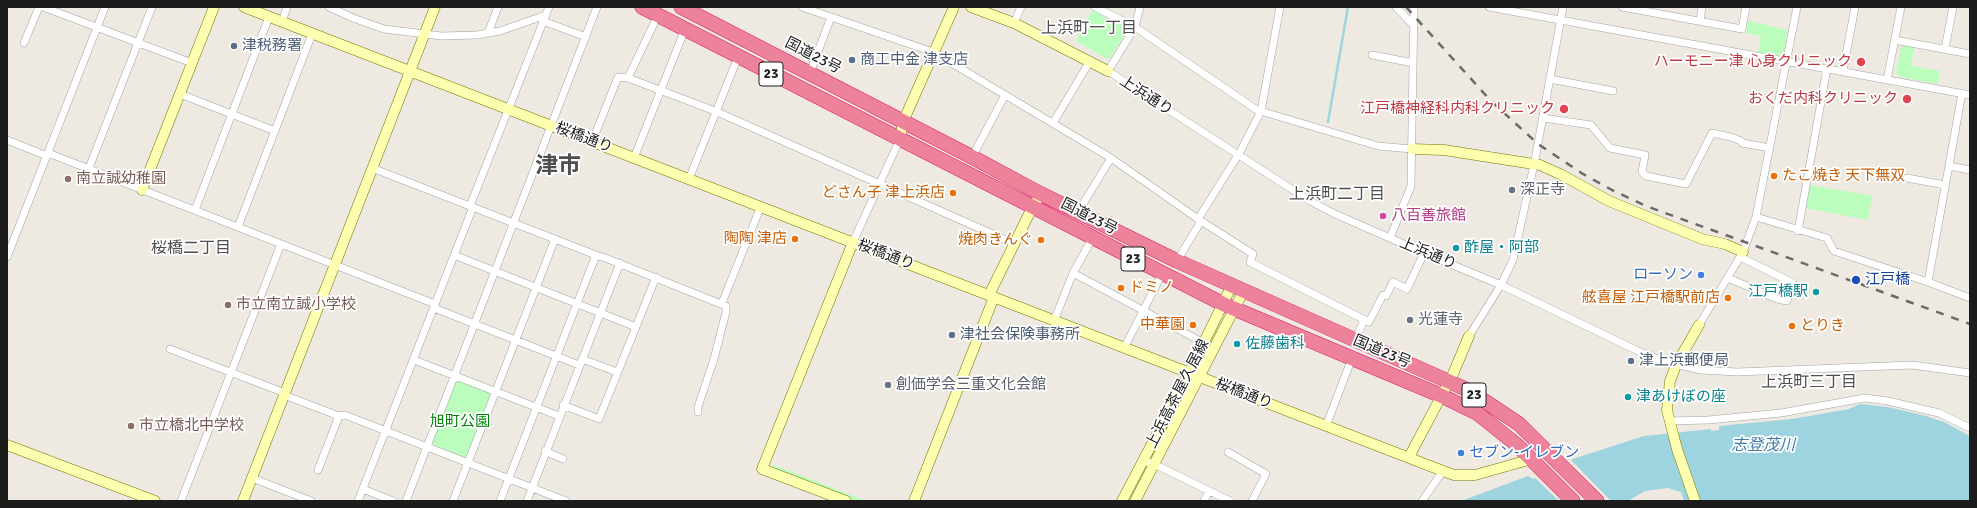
<!DOCTYPE html>
<meta charset="utf-8">
<style>
body{margin:0}
#map{position:relative;width:1977px;height:508px;overflow:hidden;background:#efeae1;font-family:Signika,sans-serif}
canvas{display:block}
.frame{position:absolute;inset:0;border:8px solid #1c1c1c;pointer-events:none}
</style>
<div id="map">
<canvas width="1977" height="508"></canvas>
<div class="frame"></div>
</div>
<script>
const context = document.querySelector('canvas').getContext('2d');
context.lineJoin = 'round';
function fillPath(path, color) {
  context.fillStyle = color;
  context.fill(path, 'evenodd');
}
function toPath(rows) {
  const path = new Path2D();
  for (const r of rows) {
    path.moveTo(r[0], r[1]);
    for (let i = 2; i < r.length; i += 2) path.lineTo(r[i], r[i + 1]);
  }
  return path;
}
function strokePath(path, color, width, dash) {
  context.strokeStyle = color;
  context.lineWidth = width;
  context.lineCap = dash ? 'butt' : 'round';
  context.setLineDash(dash || []);
  context.stroke(path);
}
function drawText(font, color, halo, rows, align = 'center') {
  context.font = font + ' Signika,"Noto Sans JP",sans-serif';
  context.lineWidth = 3.5;
  context.setLineDash([]);
  context.textBaseline = 'middle';
  context.strokeStyle = halo;
  context.fillStyle = color;
  for (const [text, x, y, turn = 0] of rows) {
    context.save();
    context.translate(x, y);
    context.rotate((+turn || 0) * Math.PI / 180);
    context.textAlign = isNaN(turn) ? turn : align;
    if (halo) context.strokeText(text, 0, 0);
    context.fillText(text, 0, 0);
    context.restore();
  }
}
fillPath(toPath([
 [1092,10,1126,28,1127,31,1110,58,1107,59,1076,41],
 [1748,21,1788,30,1784,52,1778,56,1758,52,1761,36,1746,33],
 [1906,44,1915,46,1911,66,1940,71,1938,84,1900,77,1896,72,1901,48],
 [1809,185,1872,196,1868,220,1805,208],
 [457,379,491,393,468,455,464,457,434,445,432,441],
 [774,465,866,501,855,501,773,469]
]), '#bafdbc');
fillPath(toPath([
 [1860,404,1888,407,1926,416,1944,422,1970,436,1970,501,1684,501,1681,492,1668,488,1645,491,1628,501,1461,501,1528,476,1533,479,1548,467,1644,436,1711,429,1711,431,1719,430,1719,426,1792,419,1849,409]
]), '#9ed3e0');
fillPath(toPath([
 [1569,458,1611,501,1559,501,1533,476,1547,465]
]), '#efeae1');
strokePath(toPath([
 [1328,122,1348,7]
]), '#9ed3e0', 2.5);
const street = toPath([
 [43,7,192,63],
 [329,7,353,18,384,29,441,36,477,35,500,31,546,15],
 [802,7,933,52,1111,158,1198,219],
 [1095,7,1135,27,1257,110,1378,146,1412,149],
 [1140,7,1135,27,1108,71,1310,201,1335,214,1424,253,1501,285,1638,351,1665,362,1701,370,1737,372,1912,365,1970,373],
 [1396,7,1414,26],
 [1489,7,1970,95],
 [1622,7,1742,29,1746,7],
 [543,21,586,37],
 [1700,21,1702,7],
 [282,22,287,7],
 [1014,23,1021,7],
 [488,33,498,7],
 [1895,40,1970,54],
 [24,43,39,7],
 [1945,49,1953,7],
 [1372,55,1408,62,1413,61],
 [1843,71,1855,7],
 [810,73,831,17],
 [628,78,658,15],
 [1550,79,1613,91],
 [1887,80,1901,7],
 [180,94,275,131],
 [1543,118,1591,125,1610,148,1645,155,1642,172,1646,176,1686,184,1712,133,1731,137,1741,141,1742,143,1770,148],
 [1053,123,1090,61],
 [7,140,47,156],
 [592,142,618,77,628,78,715,111,1015,244],
 [48,153,435,304],
 [972,157,1005,95],
 [634,158,685,29],
 [1949,166,1970,170],
 [89,168,152,7],
 [372,168,601,257,603,257,726,306,726,312,714,359,698,407,698,412],
 [1907,178,1945,185],
 [689,179,738,57],
 [470,206,549,7],
 [195,210,269,17],
 [1078,212,1111,158],
 [1756,217,1827,238,1834,251,1928,282,1970,298],
 [1201,221,1253,254,1250,262,1369,322,1383,295,1386,296,1393,282,1407,289,1424,253],
 [238,227,312,34],
 [1798,231,1827,68],
 [1390,238,1411,186,1414,7],
 [853,242,900,139],
 [454,255,636,327],
 [7,257,105,7],
 [1177,261,1201,221,1198,219,1240,152,1261,111,1280,7],
 [1073,273,1204,343],
 [1728,278,1777,299,1787,301,1793,283,1740,257],
 [1928,282,1962,93],
 [722,303,761,206],
 [434,308,579,365],
 [1054,321,1073,273,1092,239],
 [1699,325,1743,252,1756,217,1797,7],
 [1469,336,1501,285,1513,260,1535,160,1563,7],
 [1355,341,1364,320],
 [1124,348,1162,274],
 [170,349,285,393],
 [582,359,617,372],
 [414,360,559,416],
 [284,395,339,416,345,415,566,501],
 [563,405,599,419,656,277],
 [1669,421,1708,420,1781,413,1865,398,1888,401,1939,413,1970,428],
 [1326,426,1352,358],
 [545,451,563,459],
 [1228,452,1266,474,1252,501],
 [1143,461,1154,464,1230,501],
 [318,470,339,416],
 [252,478,311,501],
 [363,489,393,501],
 [181,501,281,244],
 [358,501,473,207],
 [406,501,597,7],
 [453,501,555,239],
 [500,501,596,255],
 [527,501,620,263],
 [1204,501,1209,491],
 [1422,501,1443,471]
]);
const secondary = toPath([
 [244,7,1443,471,1454,475,1475,475,1532,459],
 [971,7,1014,23,1108,71],
 [900,139,903,122,954,7],
 [1412,149,1444,150,1540,165,1562,175,1609,201,1702,239,1725,244,1743,252],
 [142,190,214,7],
 [989,295,1032,208,1041,194],
 [7,445,155,501],
 [1409,457,1453,374,1469,336],
 [243,501,435,7],
 [846,501,762,469,853,242],
 [914,501,994,297],
 [1122,501,1189,373,1231,287],
 [1135,501,1243,292],
 [1695,501,1677,449,1667,410,1670,381,1676,365,1699,325]
]);
const highway = toPath([
 [642,7,1223,304,1442,396,1477,413,1517,445,1573,501],
 [681,7,972,157,1041,194,1177,261,1468,390,1519,424,1597,501]
]);
strokePath(street, '#a3a3a3', 8);
strokePath(secondary, '#6f7700', 11);
strokePath(highway, '#e31866', 15);
strokePath(street, '#fff', 7);
strokePath(secondary, '#fdfeb0', 10);
strokePath(highway, '#ec839b', 14);
strokePath(toPath([
 [1406,7,1491,101,1538,144,1583,174,1612,190,1646,206,1970,324]
]), '#6a6a6a', 2.5, [8, 8]);
for (const [x, y, r, color] of [
 [234,46,4,"#5c6f8a"],
 [852,60,4,"#5c6f8a"],
 [1861,62,5,"#e0444e"],
 [1907,99,5,"#e0444e"],
 [1564,109,5,"#e0444e"],
 [1774,176,4,"#e8710a"],
 [68,179,4,"#8d6e63"],
 [1512,190,4,"#6b7280"],
 [953,193,4,"#e8710a"],
 [1383,216,4,"#d1479c"],
 [795,239,4,"#e8710a"],
 [1041,240,4,"#e8710a"],
 [1456,248,4,"#0f9aa8"],
 [1701,275,4,"#3f7fe0"],
 [1856,280,5,"#1a4fb4"],
 [1121,288,4,"#e8710a"],
 [1816,292,4,"#0f9aa8"],
 [1728,298,4,"#e8710a"],
 [228,305,4,"#8d6e63"],
 [1410,320,4,"#6b7280"],
 [1193,325,4,"#e8710a"],
 [1792,326,4,"#e8710a"],
 [952,335,4,"#5c6f8a"],
 [1237,344,4,"#0f9aa8"],
 [1631,361,4,"#5c6f8a"],
 [888,385,4,"#6b7280"],
 [1628,397,4,"#0f9aa8"],
 [131,426,4,"#8d6e63"],
 [1461,453,4,"#3f7fe0"]
]) {
  const dot = new Path2D();
  dot.arc(x, y, r, 0, 2 * Math.PI);
  context.fillStyle = color;
  context.fill(dot);
  strokePath(dot, '#fff', 1.5);
}
for (const [x, y, w] of [
 [771,74,24],
 [1133,259,24],
 [1474,395,24]
]) {
  const box = new Path2D();
  box.roundRect(x - w / 2, y - 12, w, 24, 3);
  context.fillStyle = '#fff';
  context.fill(box);
  strokePath(box, '#1c1c1c', 1);
}
drawText('bold 14px', '#1c1c1c', null, [
 ["23",771,74],
 ["23",1133,259],
 ["23",1474,395]
]);
drawText('15px', '#4e5e75', '#fff', [
 ["津税務署",242,46],
 ["商工中金 津支店",860,60],
 ["津社会保険事務所",960,335],
 ["津上浜郵便局",1639,361]
], 'left');
drawText('15px', '#1c1c1c', '#fff', [
 ["国道23号",813,56,27],
 ["上浜通り",1146,96,33],
 ["桜橋通り",584,138,21],
 ["国道23号",1089,217,27],
 ["上浜通り",1428,254,23],
 ["桜橋通り",886,255,21],
 ["国道23号",1382,352,23],
 ["上浜高茶屋久居線",1178,394,-63],
 ["桜橋通り",1244,394,21]
]);
drawText('15px', '#be3a42', '#fff', [
 ["ハーモニー津 心身クリニック",1852,62],
 ["おくだ内科クリニック",1898,99],
 ["江戸橋神経科内科クリニック",1555,109]
], 'right');
drawText('15px', '#c56008', '#fff', [
 ["たこ焼き 天下無双",1782,176,"left"],
 ["どさん子 津上浜店",945,193],
 ["陶陶 津店",787,239],
 ["焼肉きんぐ",1033,240],
 ["ドミノ",1129,288,"left"],
 ["舷喜屋 江戸橋駅前店",1720,298],
 ["中華園",1185,325],
 ["とりき",1800,326,"left"]
], 'right');
drawText('15px', '#785e54', '#fff', [
 ["南立誠幼稚園",76,179],
 ["市立南立誠小学校",236,305],
 ["市立橋北中学校",139,426]
], 'left');
drawText('15px', '#5b616d', '#fff', [
 ["深正寺",1520,190],
 ["光蓮寺",1418,320],
 ["創価学会三重文化会館",896,385]
], 'left');
drawText('15px', '#b23c85', '#fff', [
 ["八百善旅館",1391,216]
], 'left');
drawText('15px', '#0d838f', '#fff', [
 ["酢屋・阿部",1464,248],
 ["江戸橋駅",1808,292,"right"],
 ["佐藤歯科",1245,344],
 ["津あけぼの座",1636,397]
], 'left');
drawText('15px', '#366cbe', '#fff', [
 ["ローソン",1693,275],
 ["セブン-イレブン",1469,453,"left"]
], 'right');
drawText('15px', '#164399', '#fff', [
 ["江戸橋",1865,280]
], 'left');
drawText('15px', '#048109', '#fff', [
 ["旭町公園",460,422]
]);
drawText('16px', '#4f4f4f', '#fff', [
 ["上浜町一丁目",1089,29],
 ["上浜町二丁目",1337,195],
 ["桜橋二丁目",191,249],
 ["上浜町三丁目",1809,383]
]);
drawText('italic 16px', '#407aaa', '#fff', [
 ["志登茂川",1763,446]
]);
drawText('bold 23px', '#4f4f4f', '#fff', [
 ["津市",558,167]
]);
</script>
